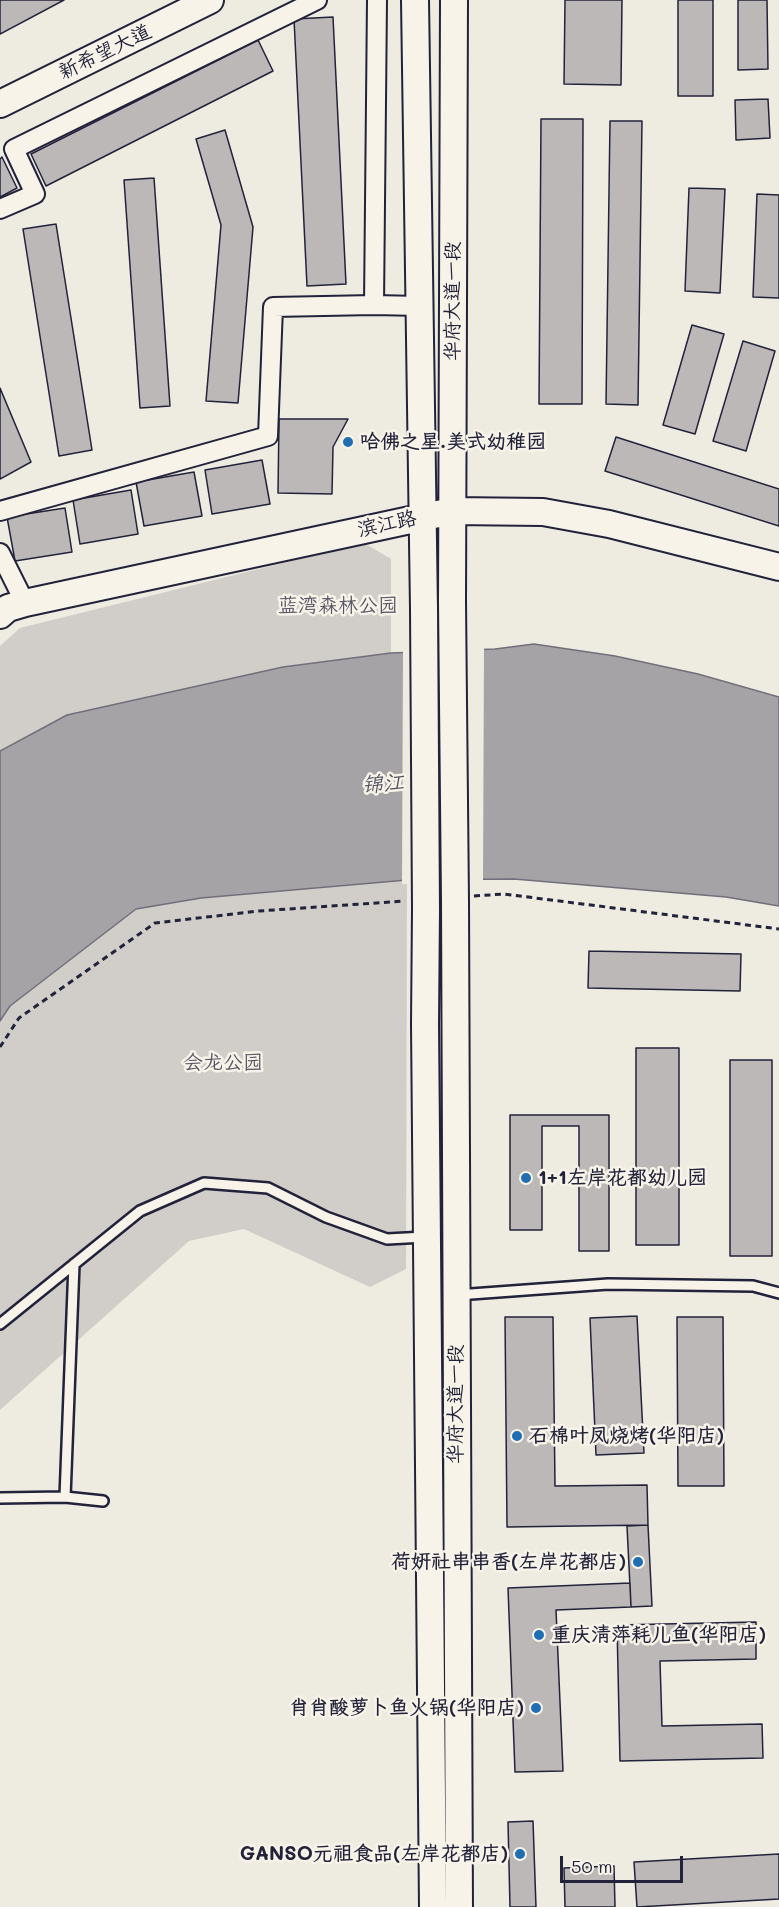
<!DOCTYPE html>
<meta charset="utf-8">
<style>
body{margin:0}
#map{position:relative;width:779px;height:1907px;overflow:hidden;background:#eeebe1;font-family:Mali,sans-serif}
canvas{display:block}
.scale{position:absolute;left:560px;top:1856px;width:123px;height:27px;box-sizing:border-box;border:3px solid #22223b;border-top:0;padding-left:8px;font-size:18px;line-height:21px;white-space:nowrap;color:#22223b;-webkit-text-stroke:4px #f7f3e8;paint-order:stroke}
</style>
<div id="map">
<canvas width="779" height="1907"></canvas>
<div class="scale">50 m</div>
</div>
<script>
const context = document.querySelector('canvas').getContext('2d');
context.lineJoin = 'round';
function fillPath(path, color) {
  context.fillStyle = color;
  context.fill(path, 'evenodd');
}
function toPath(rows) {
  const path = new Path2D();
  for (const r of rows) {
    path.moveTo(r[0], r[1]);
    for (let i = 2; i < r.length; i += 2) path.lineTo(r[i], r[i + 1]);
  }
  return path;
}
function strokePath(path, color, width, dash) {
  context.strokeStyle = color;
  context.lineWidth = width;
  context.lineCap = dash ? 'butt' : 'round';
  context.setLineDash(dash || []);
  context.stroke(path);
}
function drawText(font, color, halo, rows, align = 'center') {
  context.font = font + ' Mali,"LXGW WenKai TC",sans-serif';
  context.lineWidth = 5;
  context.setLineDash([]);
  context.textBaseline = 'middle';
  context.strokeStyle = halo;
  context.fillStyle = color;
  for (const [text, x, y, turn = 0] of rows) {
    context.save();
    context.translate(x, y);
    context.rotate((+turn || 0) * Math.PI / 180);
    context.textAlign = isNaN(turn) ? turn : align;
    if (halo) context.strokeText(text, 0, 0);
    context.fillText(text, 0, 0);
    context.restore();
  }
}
fillPath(toPath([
 [364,543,391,559,391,653,283,667,67,715,0,751,0,646,20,628],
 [407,880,406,1269,370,1287,244,1229,189,1241,0,1410,0,1021,10,1006,136,909,201,898]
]), '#d1cdc9');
const water = toPath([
 [534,644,615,656,698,674,779,697,779,906,726,897,514,879,407,880,201,898,136,909,10,1006,0,1021,0,751,67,715,283,667,391,653,495,649,534,644]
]);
fillPath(water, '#a6a3a6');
strokePath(water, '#716f7b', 1.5);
fillPath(toPath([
 [484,647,483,882,402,884,403,650]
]), '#eeebe1');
const building = toPath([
 [0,0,64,0,0,34,0,0],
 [565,0,622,0,621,85,564,84,565,0],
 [678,0,713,0,713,96,678,96,678,0],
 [738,0,767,0,768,69,738,70,738,0],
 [333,17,346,284,307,286,294,19,333,17],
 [258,40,273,71,46,186,31,154,258,40],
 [768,99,770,138,736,140,735,100,768,99],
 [541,119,583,119,582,404,539,404,541,119],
 [610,121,642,121,638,405,606,404,610,121],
 [225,130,253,227,238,403,206,401,221,225,196,139,225,130],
 [2,157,17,188,0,197,0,159,2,157],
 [154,178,170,406,140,408,124,180,154,178],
 [689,188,725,189,720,293,685,291,689,188],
 [757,194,779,195,779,298,753,297,757,194],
 [56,224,92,450,59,456,23,229,56,224],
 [692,325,724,334,695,434,663,425,692,325],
 [743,341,775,351,746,451,713,441,743,341],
 [0,388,31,462,0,479,0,388],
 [279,419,348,419,333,447,332,494,278,493,279,419],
 [616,437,779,489,779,526,605,471,616,437],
 [262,460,270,504,212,514,205,470,262,460],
 [194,472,202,516,144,526,136,482,194,472],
 [131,490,138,534,80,544,73,500,131,490],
 [65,508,72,552,15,561,7,517,65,508],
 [589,951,741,954,740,991,588,988,589,951],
 [636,1048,679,1048,679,1245,636,1245,636,1048],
 [730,1060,772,1060,772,1256,730,1256,730,1060],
 [510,1115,609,1115,609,1251,579,1251,579,1126,542,1126,542,1230,510,1230,510,1115],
 [637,1316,644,1453,596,1455,590,1318,637,1316],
 [505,1317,553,1317,555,1486,647,1485,648,1525,507,1527,505,1317],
 [677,1317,723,1317,724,1486,678,1486,677,1317],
 [648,1525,652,1606,631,1607,627,1526,648,1525],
 [630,1583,631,1607,556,1610,563,1771,515,1772,508,1588,630,1583],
 [756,1622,756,1659,660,1661,662,1726,762,1724,763,1758,620,1761,617,1625,756,1622],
 [533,1821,536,1907,510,1907,508,1822,533,1821],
 [779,1854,779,1899,637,1907,634,1862,779,1854],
 [614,1866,615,1907,565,1907,564,1868,614,1866]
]);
fillPath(building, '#bbb8b7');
strokePath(building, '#22223b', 1.5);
const lane = toPath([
 [457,1295,608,1284,753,1286,779,1293],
 [0,1324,140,1211,204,1183,268,1188,326,1217,387,1239,425,1237],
 [65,1497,74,1264],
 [0,1498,65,1497,103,1501]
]);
const street = toPath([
 [0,209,35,194,14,149,317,0],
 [374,305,420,306],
 [0,511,268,436,273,307,374,305,377,0],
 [0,553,25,603]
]);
const secondary = toPath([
 [415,0,424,609],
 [0,104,210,0],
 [452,602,454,0],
 [0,615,8,608,25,603,452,511,543,512,609,524,779,567],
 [455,902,459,1907],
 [426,909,425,1024,433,1907]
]);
strokePath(lane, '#22223b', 14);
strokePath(street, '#22223b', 22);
strokePath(secondary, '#22223b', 30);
strokePath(toPath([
 [474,896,504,894,779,929],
 [0,1047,19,1018,155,923,259,911,405,901]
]), '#22223b', 3, [6, 4.5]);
strokePath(lane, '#f7f3e8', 9);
strokePath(street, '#f7f3e8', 18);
strokePath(secondary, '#f7f3e8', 26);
const secondaryBridge = toPath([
 [452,602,455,902],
 [424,609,426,909]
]);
strokePath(secondaryBridge, '#22223b', 30, []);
strokePath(secondaryBridge, '#f7f3e8', 26);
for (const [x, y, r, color] of [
 [348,442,6,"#1f6fb2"],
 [526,1178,6,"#1f6fb2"],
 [517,1436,6,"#1f6fb2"],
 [638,1562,6,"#1f6fb2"],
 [539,1635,6,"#1f6fb2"],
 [536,1708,6,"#1f6fb2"],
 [520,1854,6,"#1f6fb2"]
]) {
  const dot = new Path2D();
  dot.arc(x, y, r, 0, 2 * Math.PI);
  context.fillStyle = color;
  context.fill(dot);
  strokePath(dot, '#f7f3e8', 2);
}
drawText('20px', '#22223b', '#f7f3e8', [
 ["新希望大道",105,52,-26],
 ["华府大道一段",453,301,-90],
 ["滨江路",387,524,-12],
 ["华府大道一段",456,1404,-90]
]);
drawText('bold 20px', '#22223b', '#f7f3e8', [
 ["哈佛之星.美式幼稚园",360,442],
 ["1+1左岸花都幼儿园",538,1178],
 ["石棉叶凤烧烤(华阳店)",529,1436],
 ["荷妍社串串香(左岸花都店)",626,1562,"right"],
 ["重庆清萍耗儿鱼(华阳店)",551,1635],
 ["肖肖酸萝卜鱼火锅(华阳店)",524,1708,"right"],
 ["GANSO元祖食品(左岸花都店)",508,1854,"right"]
], 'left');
drawText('20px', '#575566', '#f7f3e8', [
 ["蓝湾森林公园",338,606],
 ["会龙公园",223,1063]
]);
drawText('italic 21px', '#504f60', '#f7f3e8', [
 ["锦江",383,784,-4]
]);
</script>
